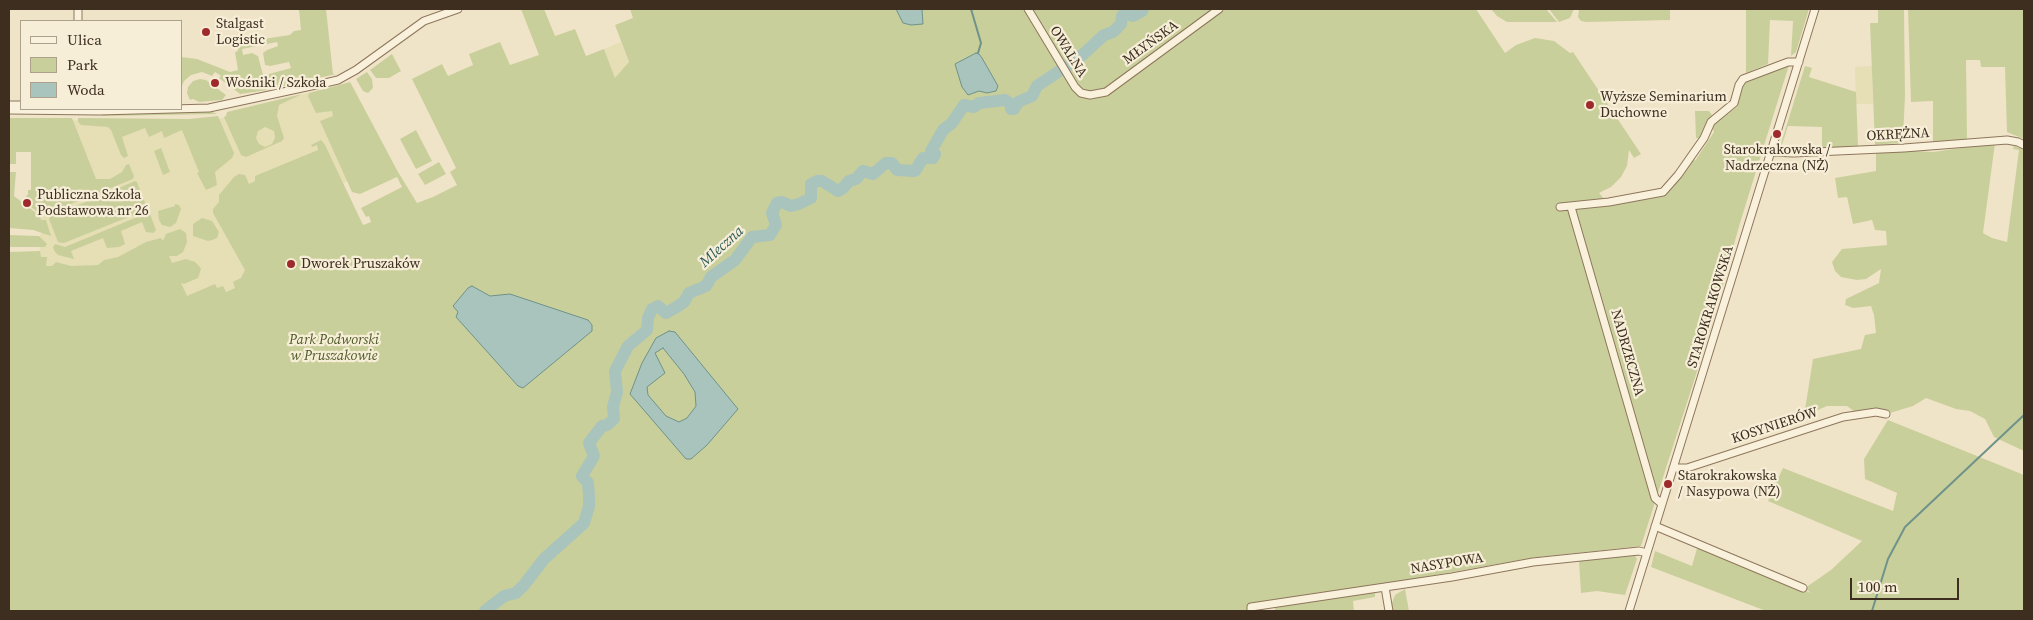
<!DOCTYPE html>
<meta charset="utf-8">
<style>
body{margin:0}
#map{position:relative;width:2033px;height:620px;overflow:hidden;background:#f0e4c8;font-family:"Source Serif 4",serif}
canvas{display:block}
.frame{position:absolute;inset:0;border:10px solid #3d2e20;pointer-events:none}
.legend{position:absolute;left:20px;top:20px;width:162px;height:90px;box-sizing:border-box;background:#f7eed8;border:1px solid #ada18e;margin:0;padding:6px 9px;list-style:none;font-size:15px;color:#3d2e20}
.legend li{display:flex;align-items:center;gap:10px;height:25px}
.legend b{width:25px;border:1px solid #ada18e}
.scale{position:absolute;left:1850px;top:578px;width:109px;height:22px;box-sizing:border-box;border:2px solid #3d2e20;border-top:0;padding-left:6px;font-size:15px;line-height:18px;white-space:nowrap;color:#3d2e20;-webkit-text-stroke:4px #f7eed8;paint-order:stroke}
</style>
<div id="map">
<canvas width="2033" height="620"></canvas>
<div class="frame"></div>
<ul class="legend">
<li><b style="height:6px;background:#faf1dc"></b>Ulica</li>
<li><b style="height:14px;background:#c9cf9b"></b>Park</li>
<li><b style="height:14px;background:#a9c4bc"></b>Woda</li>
</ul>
<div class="scale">100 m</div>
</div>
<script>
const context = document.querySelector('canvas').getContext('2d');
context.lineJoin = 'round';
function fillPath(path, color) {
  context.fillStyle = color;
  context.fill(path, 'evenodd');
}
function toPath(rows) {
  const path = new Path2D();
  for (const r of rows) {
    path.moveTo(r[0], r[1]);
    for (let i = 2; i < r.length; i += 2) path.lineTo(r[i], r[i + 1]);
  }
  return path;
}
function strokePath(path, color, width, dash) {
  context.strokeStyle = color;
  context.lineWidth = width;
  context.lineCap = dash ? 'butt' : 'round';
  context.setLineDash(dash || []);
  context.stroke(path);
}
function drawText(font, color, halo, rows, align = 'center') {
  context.font = font + ' "Source Serif 4",serif';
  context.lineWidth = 4.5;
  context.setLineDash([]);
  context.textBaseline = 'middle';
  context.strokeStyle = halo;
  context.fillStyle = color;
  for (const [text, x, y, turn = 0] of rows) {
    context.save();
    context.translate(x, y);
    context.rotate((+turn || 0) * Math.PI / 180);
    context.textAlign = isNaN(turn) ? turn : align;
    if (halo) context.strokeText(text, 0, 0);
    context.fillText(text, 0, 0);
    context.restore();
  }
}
fillPath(toPath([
 [621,42,633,74,616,81,604,49],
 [1872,66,1873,104,1856,104,1855,67],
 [351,83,391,159,342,184,261,276,226,292,77,339,40,257,39,238,42,231,40,214,46,212,42,120,201,121,222,118,231,115,232,111]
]), '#e6deb5');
fillPath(toPath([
 [299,9,326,9,333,74,336,74,271,89,268,78,269,74,291,68,289,62,270,66,265,65,263,53,267,50,278,46,277,42,242,49,243,55,252,53,258,56,267,90,240,94,219,78,221,76,215,72,212,76,202,72,191,75,184,81,181,88,181,57,197,59,230,72,238,70,235,52,238,51,237,43,290,35,294,31,301,30],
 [521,9,544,9,555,36,575,29,586,56,604,49,615,78,629,62,615,25,633,18,630,9,1476,9,1505,53,1516,45,1535,38,1554,41,1570,53,1573,52,1641,154,1634,158,1629,150,1627,166,1621,177,1611,187,1599,193,1605,200,1661,189,1679,176,1694,157,1695,161,1714,132,1712,126,1737,107,1742,84,1789,65,1740,223,1709,334,1641,546,1531,558,1391,583,1250,604,1250,611,9,611,9,252,40,251,41,257,47,257,46,266,52,266,56,262,71,266,98,265,104,260,118,257,146,242,161,238,163,241,166,234,180,229,186,233,187,242,183,252,177,256,169,256,172,263,186,259,195,262,199,266,201,269,198,278,184,284,181,283,187,296,215,284,217,288,223,286,226,292,235,288,233,282,241,278,245,270,213,213,213,209,219,202,219,195,234,177,239,174,245,175,249,184,255,181,255,176,318,150,317,145,312,147,311,145,321,140,325,145,363,225,371,222,369,216,366,217,361,208,402,187,397,177,360,194,352,192,320,121,333,116,332,111,316,113,308,96,309,93,350,82,398,172,417,203,433,197,457,185,450,172,456,168,412,79,442,64,448,76,473,65,469,54,500,42,510,65,539,55],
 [1491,9,1546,9,1557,22,1507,22,1497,16],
 [1549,9,1574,9,1570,18,1559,22],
 [1579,9,1670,9,1670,20,1586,22,1581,21,1578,17],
 [1746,9,1809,9,1796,52,1791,56,1793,21,1770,20,1768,64,1746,73],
 [1878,9,1904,9,1905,96,1903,137,1898,143,1875,145,1870,23,1878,23],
 [1908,9,2024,9,2024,139,2007,132,2005,67,1981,67,1980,60,1966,60,1967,139,1961,141,1933,142,1933,101,1911,102],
 [392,54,401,71,389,78,376,78,370,70],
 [1805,66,1812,68,1809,77,1856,92,1858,146,1822,149,1822,127,1788,126,1781,148,1791,151,1779,150],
 [367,72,372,79,373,88,368,93,363,91,356,79],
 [200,79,206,80,226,95,222,100,199,102,193,99,190,100,187,93,188,87,193,81],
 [302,94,279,105,277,116,284,138,282,141,246,157,241,155,224,117,226,116,227,112],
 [265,127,274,131,275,138,272,144,265,147,259,144,256,138,258,131],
 [210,111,217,114,102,116,102,113],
 [1695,111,1709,111,1712,115,1700,138,1696,138],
 [218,116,234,153,232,158,215,172,217,185,206,190,197,173,199,172,182,130,164,138,162,131,149,137,145,128,122,137,128,156,124,158,121,155,111,130,108,127,81,125,78,122,78,118,189,119],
 [9,118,72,118,96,179,110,179,122,172,126,165,129,164,134,176,133,179,51,212,40,214,23,201,28,194,28,190,31,190,31,152,16,152,16,164,9,164],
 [416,130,432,161,416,169,400,139],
 [1995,143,1983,233,1992,238,2007,242,2019,150,2013,149,2014,146,2024,149,2024,451,1994,437,1985,419,1970,411,1956,409,1926,398,1913,406,1880,416,1859,415,1847,406,1827,406,1804,416,1813,359,1861,349,1865,335,1876,333,1874,315,1871,306,1853,308,1845,305,1846,299,1879,283,1881,269,1866,279,1857,280,1841,277,1835,271,1832,262,1842,249,1887,245,1886,231,1875,230,1872,220,1853,224,1847,197,1838,198,1835,178,1876,171,1876,152,1898,150,1933,152],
 [161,148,170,172,163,175,154,151],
 [439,162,446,174,425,185,418,174],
 [9,172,16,172,14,196,40,216,41,220,46,220,51,236,33,230,9,228],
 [135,181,137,182,147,208,146,210,64,243,58,242,49,219,50,217],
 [175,204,179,205,181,209,176,223,170,227,162,225,159,220,158,211,175,206],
 [147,213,150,214,156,230,153,233,146,232,142,222,121,231,125,244,119,247,107,248,103,238,71,251,74,259,58,255,55,252,53,247,55,244,65,247],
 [202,218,212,221,219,232,217,238,212,240,208,241,193,236,193,224],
 [9,235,39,236,47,244,45,247,9,247],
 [1888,420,2024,475,2024,611,1766,611,1651,567,1655,551,1692,566,1698,545,1811,593,1805,588,1831,570,1862,541,1768,501,1783,468,1893,511,1897,493,1865,479,1864,459],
 [1634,554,1637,559,1625,595,1597,591,1581,593,1579,561],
 [1405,589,1409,611,1393,611,1392,603,1395,595],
 [1375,592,1375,597,1353,601,1354,611,1275,611,1275,606]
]), '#c9cf9b');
const water = toPath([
 [896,9,922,9,923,24,911,25,903,23,896,9],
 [976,53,979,54,982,58,998,86,996,91,987,93,979,91,968,95,962,87,955,64,976,53],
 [472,286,490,296,510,294,588,320,592,325,592,331,523,388,518,386,456,317,458,312,453,306,468,288,472,286],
 [669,331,675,332,738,409,707,445,691,459,686,459,630,394,642,363,656,338,669,331],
 [663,348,684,374,695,392,696,406,687,418,679,422,666,416,648,395,647,387,665,373,655,353,663,348]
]);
fillPath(water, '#a9c4bc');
strokePath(water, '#6f938a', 1);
strokePath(toPath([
 [971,9,981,43,978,53],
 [1872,611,1888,559,1905,527,2024,415]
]), '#6f938a', 2);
strokePath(toPath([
 [485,611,504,596,516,593,524,585,544,559,584,523,589,506,589,495,588,483,582,476,594,456,589,443,602,426,607,425,614,419,613,407,617,392,615,371,628,346,647,330,648,318,652,309,658,306,666,313,675,308,684,302,689,293,706,286,711,277,735,260,752,237,770,235,776,225,772,213,777,203,782,202,791,206,799,204,811,198,811,184,817,181,822,181,838,191,843,188,849,181,856,179,863,171,873,174,886,163,892,163,897,170,915,171,923,158,933,158,935,154,931,151,943,130,952,123,964,105,974,107,979,103,1005,100,1011,104,1011,109,1014,109,1018,102,1032,96,1037,86,1079,58,1104,35,1113,32,1121,24,1122,16,1124,14,1133,16,1142,11,1143,9]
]), '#a9c4bc', 12);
const minor = toPath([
 [1028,9,1075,87,1081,93,1090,95,1106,92,1219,9],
 [78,21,78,9],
 [9,105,21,105],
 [9,110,99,111,209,108,325,83,338,80,356,70,424,21,458,9],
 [1772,152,1793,153,1904,148,2007,140,2018,142,2024,145],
 [1560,207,1609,202,1663,192,1678,175,1704,138,1711,122,1734,103,1739,85,1743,79,1788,62,1799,62],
 [1571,207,1655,498,1662,504],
 [1673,468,1687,468,1843,417,1876,412,1886,414],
 [1655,526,1803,588],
 [1385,587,1389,611],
 [1251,611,1251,607,1452,577,1533,562,1639,551,1647,553],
 [1629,611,1815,9]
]);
strokePath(minor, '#8d765c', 9);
strokePath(minor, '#faf1dc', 7);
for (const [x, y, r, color] of [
 [206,32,5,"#9e2a2b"],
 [215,83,5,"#9e2a2b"],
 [1590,105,5,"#9e2a2b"],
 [1777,134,5,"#9e2a2b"],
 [27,203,5,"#9e2a2b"],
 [291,264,5,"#9e2a2b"],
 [1668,484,5,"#9e2a2b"]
]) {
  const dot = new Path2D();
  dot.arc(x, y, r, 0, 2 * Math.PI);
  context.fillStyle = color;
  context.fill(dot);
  strokePath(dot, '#f7eed8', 2);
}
drawText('14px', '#3d2e20', '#f7eed8', [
 ["Stalgast",216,24],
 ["Logistic",216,40],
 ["Wośniki / Szkoła",225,83],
 ["Wyższe Seminarium",1600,97],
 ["Duchowne",1600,113],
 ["Starokrakowska /",1777,150,"center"],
 ["Nadrzeczna (NŻ)",1777,166,"center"],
 ["Publiczna Szkoła",37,195],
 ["Podstawowa nr 26",37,211],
 ["Dworek Pruszaków",301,264],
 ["Starokrakowska",1678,476],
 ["/ Nasypowa (NŻ)",1678,492]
], 'left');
drawText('14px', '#3d2e20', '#f7eed8', [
 ["MŁYŃSKA",1151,43,-36],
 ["OWALNA",1068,52,58],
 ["OKRĘŻNA",1898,135,-3],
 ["STAROKRAKOWSKA",1711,307,-73],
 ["NADRZECZNA",1627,353,74],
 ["KOSYNIERÓW",1775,426,-18],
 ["NASYPOWA",1447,564,-9]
]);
drawText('italic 14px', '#4d5a26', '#f7eed8', [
 ["Park Podworski",334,340],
 ["w Pruszakowie",334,356]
]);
drawText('italic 15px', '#2f5d5a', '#f7eed8', [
 ["Mleczna",722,247,-42]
]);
</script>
